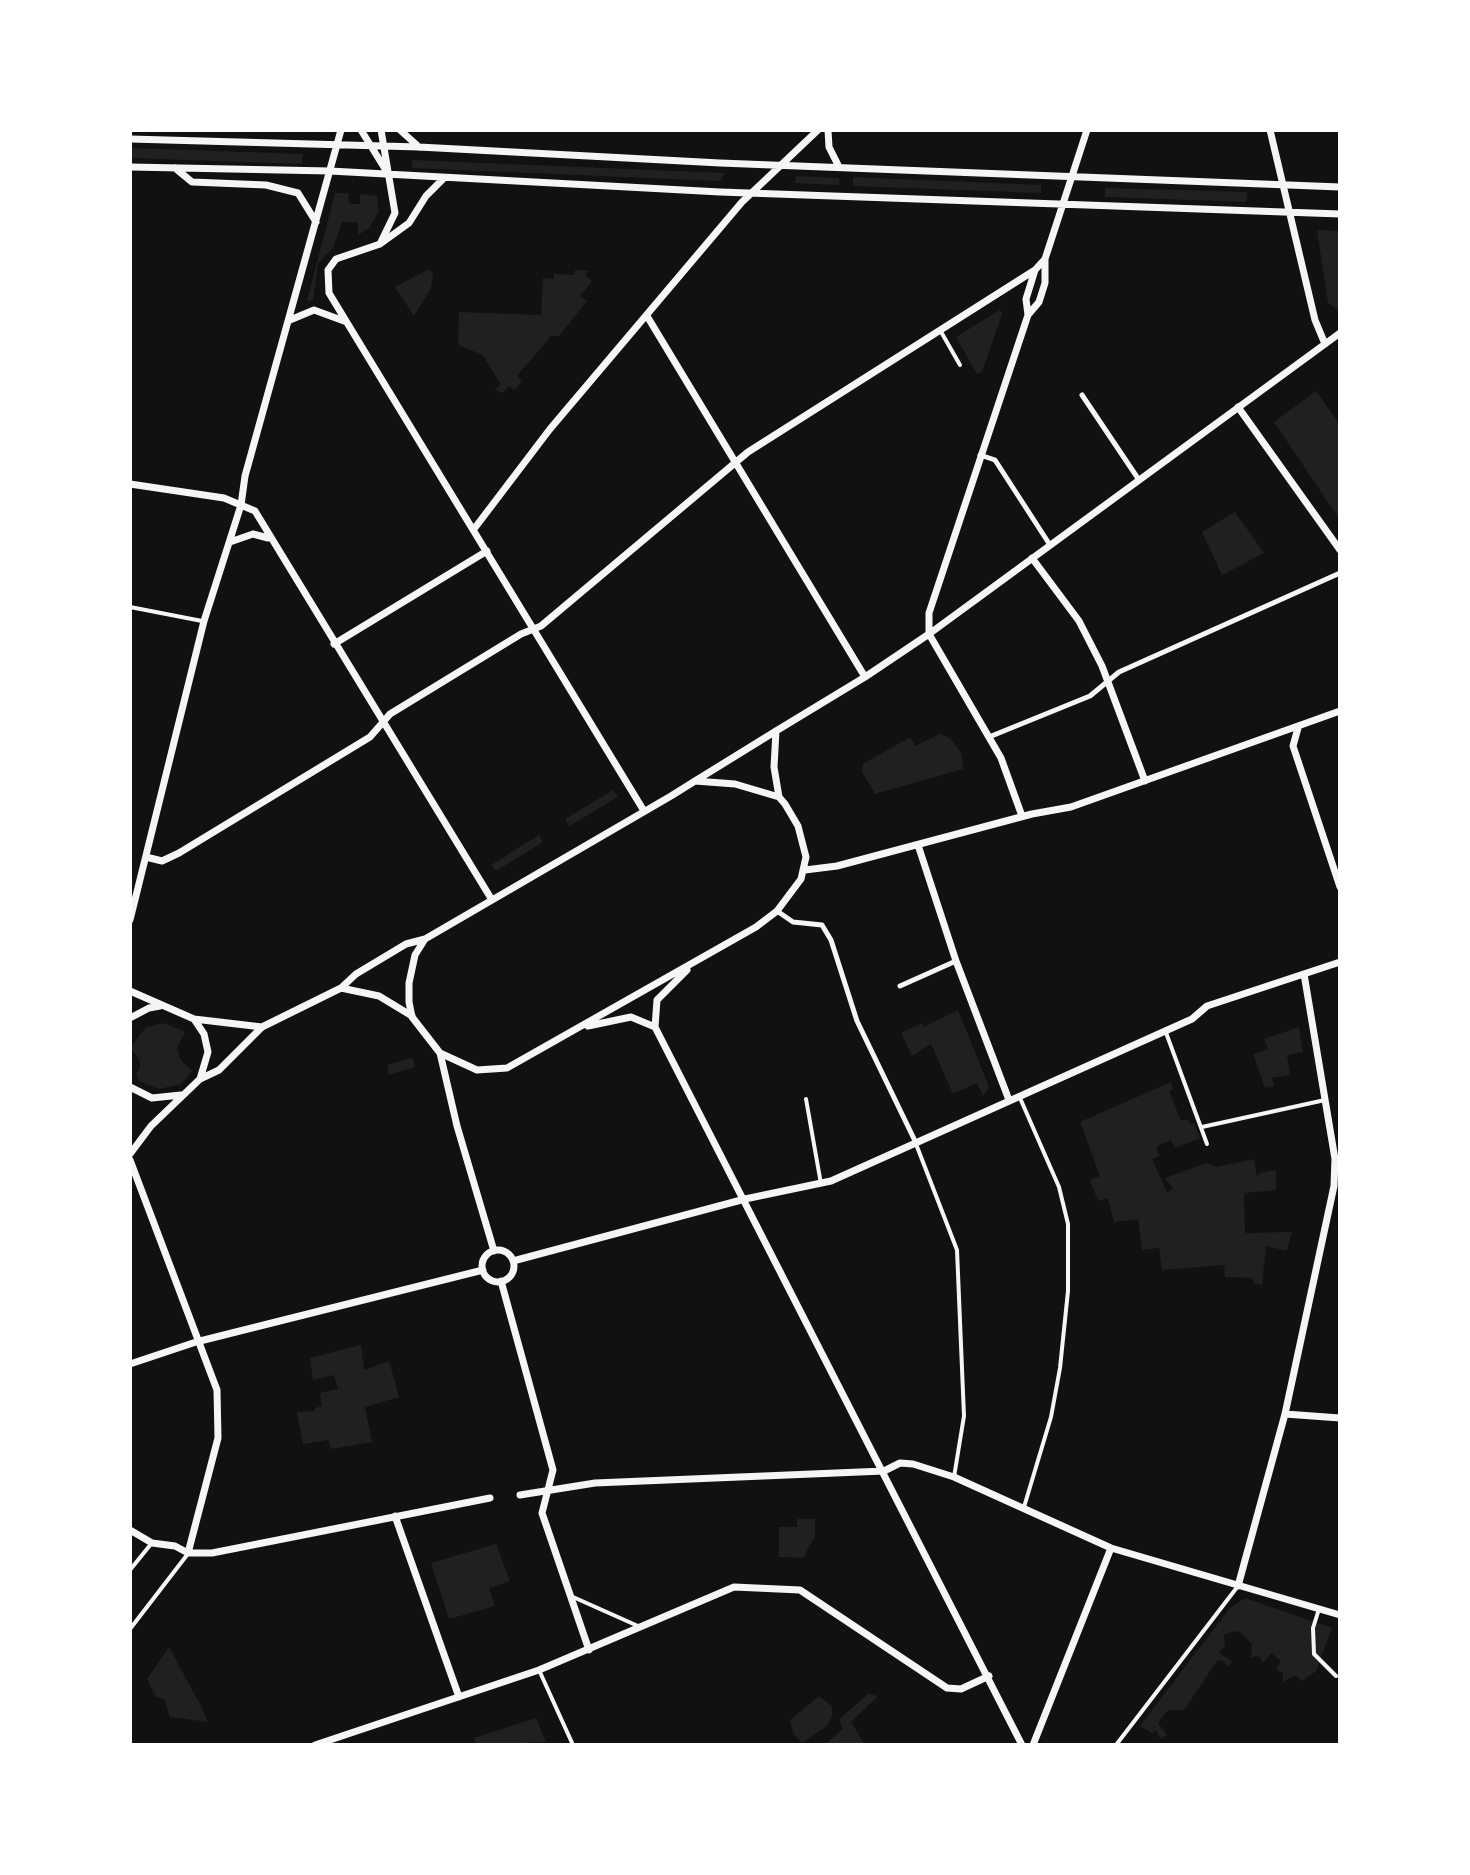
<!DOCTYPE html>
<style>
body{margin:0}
#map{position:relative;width:1470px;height:1875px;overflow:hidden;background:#111;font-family:"Titillium Web",sans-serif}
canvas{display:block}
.frame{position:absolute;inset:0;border:132px solid #fff;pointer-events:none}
</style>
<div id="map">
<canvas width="1470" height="1875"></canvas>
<div class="frame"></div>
</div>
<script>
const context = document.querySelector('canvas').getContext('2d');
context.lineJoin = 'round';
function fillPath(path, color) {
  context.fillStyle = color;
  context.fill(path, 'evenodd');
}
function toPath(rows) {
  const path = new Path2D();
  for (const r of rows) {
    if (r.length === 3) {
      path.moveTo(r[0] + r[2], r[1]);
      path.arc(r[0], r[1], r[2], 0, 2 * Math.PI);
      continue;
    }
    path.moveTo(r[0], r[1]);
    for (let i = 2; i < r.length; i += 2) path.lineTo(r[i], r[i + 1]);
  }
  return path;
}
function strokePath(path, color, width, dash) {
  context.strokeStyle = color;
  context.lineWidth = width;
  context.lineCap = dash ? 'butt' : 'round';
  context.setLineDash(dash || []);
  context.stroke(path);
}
fillPath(toPath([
 [130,148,303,154,302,164,130,158],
 [412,160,725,173,720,181,412,168],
 [796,176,839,178,839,185,795,183],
 [853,177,1041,185,1041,193,853,186],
 [1105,188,1247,192,1246,202,1105,197],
 [335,193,348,193,349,204,360,204,360,194,377,196,379,211,369,228,358,235,358,222,342,222,333,248,318,263,313,300,307,301],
 [1317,230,1340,231,1340,311,1328,303],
 [429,269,433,274,431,288,414,316,395,287],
 [575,270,588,271,585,275,592,281,580,296,587,301,559,336,551,336,517,376,522,381,515,390,509,386,503,393,494,389,501,385,483,355,458,345,459,312,541,315,543,278,554,279,554,274,574,275],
 [1000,310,1002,314,982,372,977,374,956,337],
 [1316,391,1340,425,1340,520,1274,422],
 [1235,512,1264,553,1222,575,1202,532],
 [939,734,950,738,962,754,963,769,875,794,862,772,863,764,910,737,916,746],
 [613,790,618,797,569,826,565,819],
 [539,835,543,842,496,871,491,865],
 [958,1010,989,1087,983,1096,977,1083,953,1094,931,1044,912,1056,901,1033,922,1023,924,1027],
 [164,1023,185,1032,177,1047,180,1059,192,1071,181,1084,159,1089,139,1081,136,1074,140,1068,139,1059,130,1048,146,1027],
 [1299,1027,1303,1052,1287,1055,1290,1075,1272,1078,1274,1086,1265,1088,1253,1054,1268,1049,1264,1039],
 [412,1058,415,1067,389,1075,387,1065],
 [1171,1082,1173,1089,1169,1091,1181,1121,1187,1119,1190,1124,1194,1123,1200,1138,1175,1148,1171,1140,1157,1146,1157,1153,1161,1155,1152,1159,1167,1192,1173,1189,1165,1178,1206,1163,1216,1167,1254,1159,1257,1178,1260,1173,1276,1170,1276,1190,1244,1193,1245,1233,1292,1232,1287,1251,1266,1246,1262,1285,1255,1284,1252,1278,1225,1277,1224,1265,1162,1270,1159,1248,1142,1250,1138,1219,1114,1222,1108,1198,1098,1201,1090,1180,1100,1176,1080,1122],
 [361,1345,364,1370,389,1361,399,1397,365,1407,372,1442,331,1449,328,1440,303,1444,297,1412,315,1411,315,1408,322,1406,320,1393,338,1389,334,1375,313,1380,310,1358],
 [797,1519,815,1519,815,1536,803,1558,779,1557,779,1527,797,1527],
 [496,1544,510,1581,489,1588,495,1606,449,1619,431,1563],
 [1245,1598,1332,1628,1316,1671,1302,1681,1295,1675,1283,1682,1283,1673,1276,1670,1281,1661,1271,1653,1263,1663,1259,1655,1251,1658,1252,1644,1239,1631,1232,1632,1224,1635,1225,1645,1219,1653,1232,1661,1228,1667,1222,1660,1217,1661,1184,1710,1168,1710,1158,1723,1167,1735,1160,1739,1156,1730,1152,1733,1140,1726,1230,1608],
 [169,1647,201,1706,208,1722,170,1717,164,1699,156,1697,147,1679],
 [868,1694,878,1696,851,1722,865,1745,824,1745,843,1729,839,1719],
 [819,1696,832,1706,832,1716,827,1726,802,1743,793,1733,790,1720],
 [536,1718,546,1742,477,1745,474,1738]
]), '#202020');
strokePath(toPath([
 [940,330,960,365],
 [130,607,202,621],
 [1165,1030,1207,1144],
 [1020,1098,1059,1187,1068,1224,1068,1291,1060,1368,1051,1417,1024,1507],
 [806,1099,821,1184],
 [1202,1127,1325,1100],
 [916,1144,957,1250,964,1416,954,1477],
 [130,1570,151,1544],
 [573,1597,638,1626],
 [1319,1609,1313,1628,1314,1654,1336,1676],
 [130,1629,187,1555],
 [539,1670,573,1745],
 [1116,1745,1238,1586]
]), '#f5f5f5', 4);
strokePath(toPath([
 [1082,395,1139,480],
 [980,455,995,460,1050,545],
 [989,737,1090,696,1119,672,1340,573],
 [777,911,793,922,822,925,831,940,857,1021,916,1143],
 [900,986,956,961]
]), '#f5f5f5', 5);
strokePath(toPath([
 [361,130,387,172],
 [381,130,395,213,380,244,336,259,328,270,329,293,644,811],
 [400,130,419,147],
 [828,130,829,147,839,167],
 [1270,130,1315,320,1325,344],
 [130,139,419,147,720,163,1340,187],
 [130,167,330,171,720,192,1340,214],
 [175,168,192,182,266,185,298,193,316,222],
 [380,244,409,223,426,196,444,178],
 [1028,315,1039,302,1045,283,1045,259],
 [647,316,865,677],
 [290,320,314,310,344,321],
 [1238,407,1340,550],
 [130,484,224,498,255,511,492,900],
 [474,529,550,429,742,202,818,130],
 [230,542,253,534,268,538],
 [1032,558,1079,621,1102,666,1145,781],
 [334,644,487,551],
 [1298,728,1293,746,1340,887],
 [776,731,774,767,779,797],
 [695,781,735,784,779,797,785,804,798,826,806,857,801,879,777,911,756,927,507,1068,477,1070,440,1053,412,1017,409,1002,409,983,415,955,425,939,671,796,695,781,776,731,865,677,929,634,1340,333],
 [1022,816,1001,758,929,634,929,613,1028,315,1026,299,1035,270,1045,259,1087,130],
 [918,845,956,961,1009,1100],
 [146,857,162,861,179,853,370,737,390,714,521,634,541,626,748,452,1035,270],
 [805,870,837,866,1032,814,1071,807,1340,711],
 [130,920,204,621,241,505,245,476,341,130],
 [687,970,657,1000,655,1027,1022,1745],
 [341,988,379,996,412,1016],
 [130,991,194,1019,204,1034,208,1052,200,1079,151,1126,130,1154],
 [130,1018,149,1008,160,1006],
 [194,1019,262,1027],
 [588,1026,631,1017,655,1027],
 [440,1053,457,1126,494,1251],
 [200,1079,219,1070,262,1027,341,988,356,974,406,944,425,939],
 [130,1087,152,1098,181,1095],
 [130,1160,217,1390,218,1438,188,1553],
 [498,1266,16],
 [513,1261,745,1199,831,1181,1192,1019,1207,1006,1340,962],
 [501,1281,553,1470,542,1513,589,1650],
 [130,1364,196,1342,483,1270],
 [1285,1414,1340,1418],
 [520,1495,595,1483,884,1471,900,1463,913,1464,954,1477,1111,1548,1340,1615],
 [395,1516,459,1697],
 [130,1530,152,1543,175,1546,188,1553,212,1553,490,1498],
 [1238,1586,1285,1414,1334,1186,1335,1159,1304,974],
 [315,1745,539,1670,734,1587,800,1590,947,1688,961,1689,989,1676],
 [1033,1745,1111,1548]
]), '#f5f5f5', 7);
</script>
